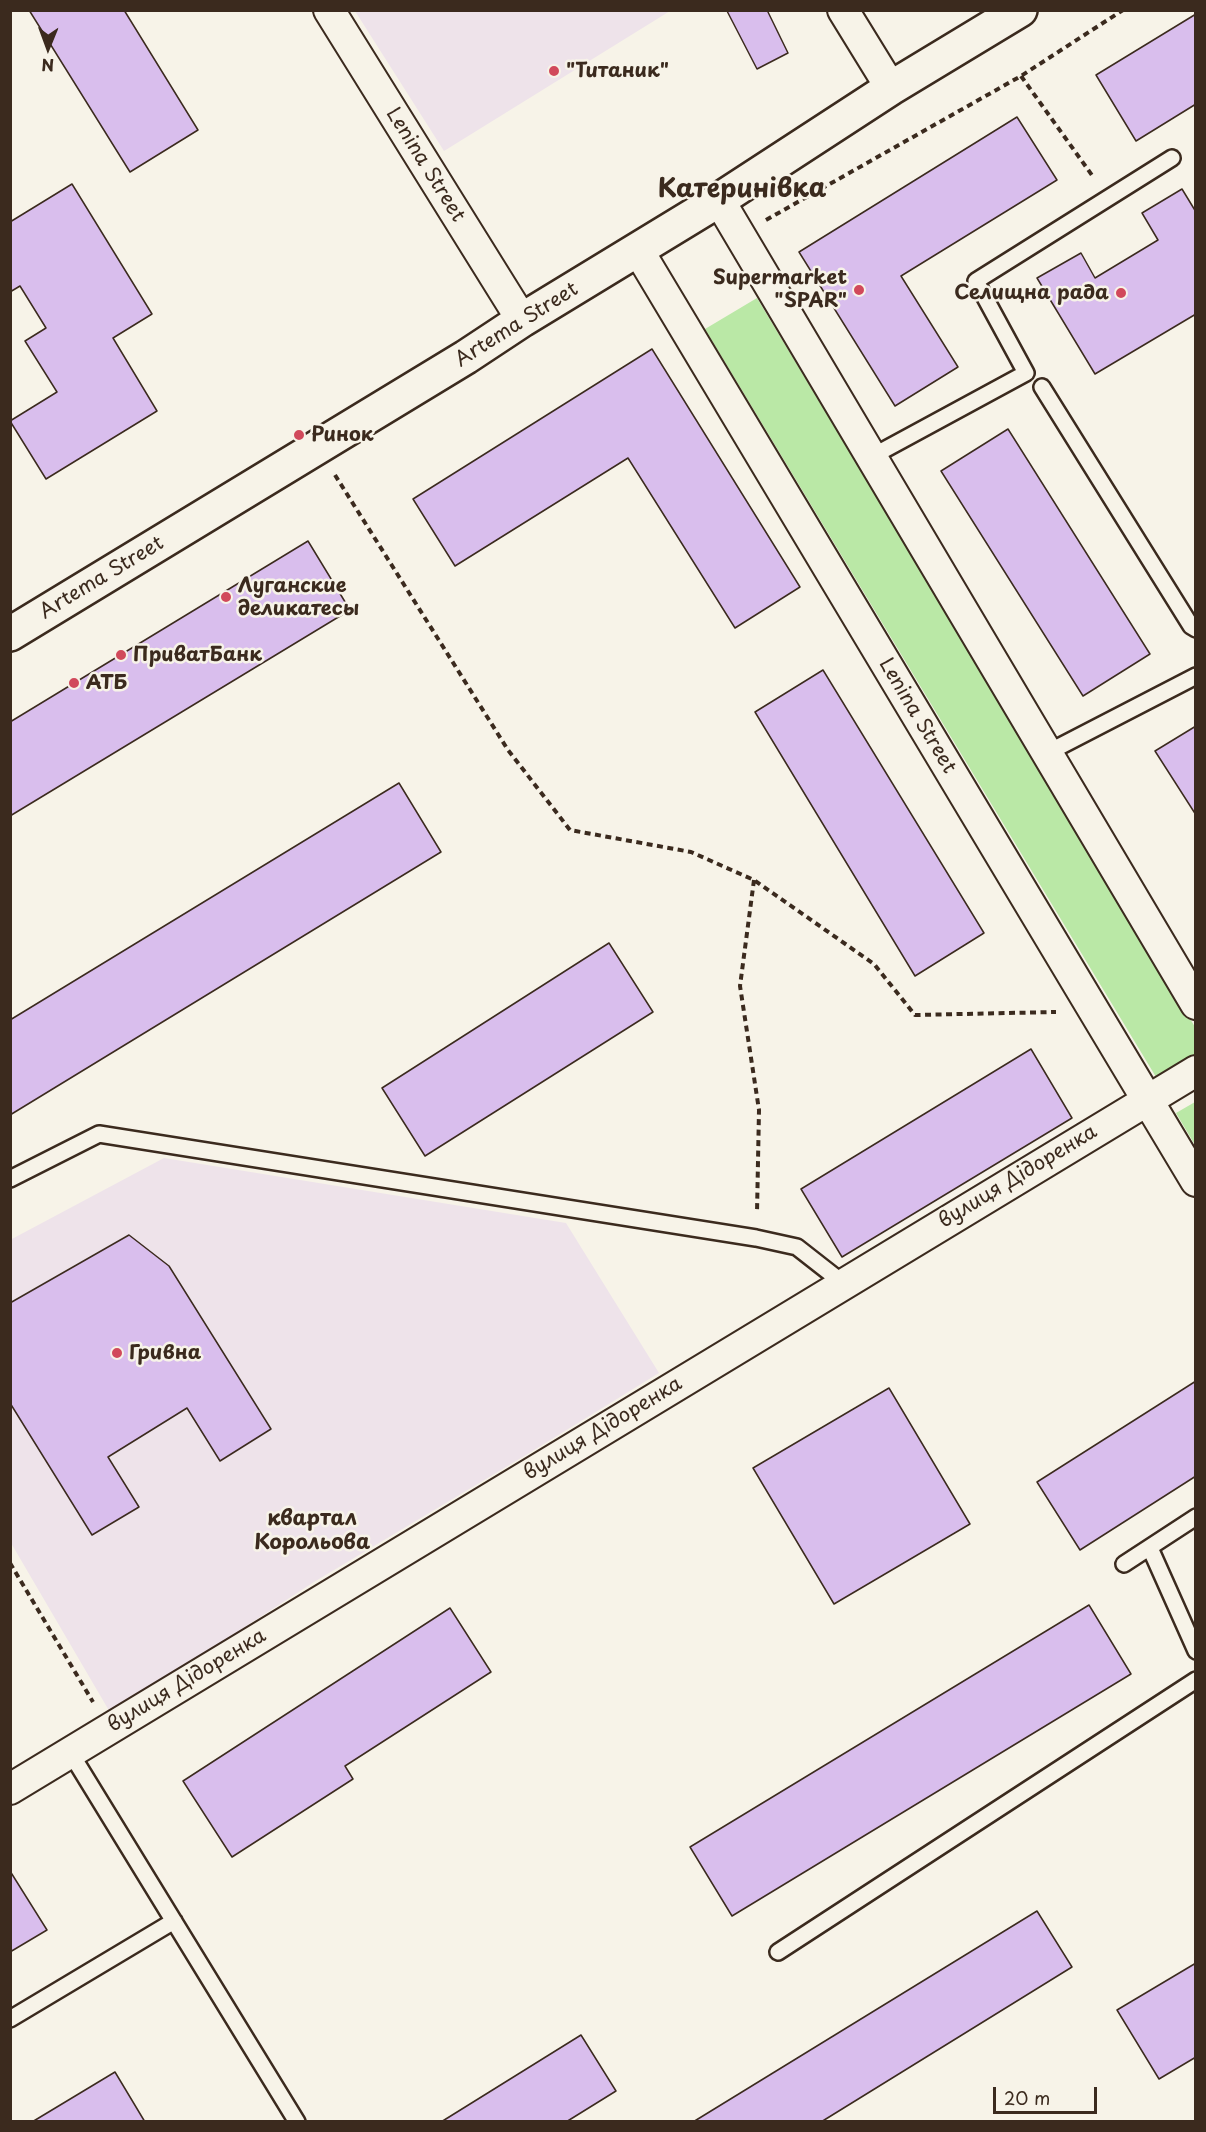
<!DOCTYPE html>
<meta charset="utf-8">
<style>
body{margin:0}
#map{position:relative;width:1206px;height:2132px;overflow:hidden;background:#f7f3e8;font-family:"Playpen Sans",sans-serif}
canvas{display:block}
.frame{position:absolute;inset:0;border:12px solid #3b2a1e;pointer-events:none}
.north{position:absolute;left:18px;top:18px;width:60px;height:60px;-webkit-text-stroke:4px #f7f3e8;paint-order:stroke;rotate:181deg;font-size:16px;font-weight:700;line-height:24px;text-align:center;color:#3b2a1e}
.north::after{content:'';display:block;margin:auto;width:21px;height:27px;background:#3b2a1e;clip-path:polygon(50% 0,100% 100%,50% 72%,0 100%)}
.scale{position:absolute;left:993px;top:2087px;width:104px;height:27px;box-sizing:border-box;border:3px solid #3b2a1e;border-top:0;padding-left:8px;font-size:18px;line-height:21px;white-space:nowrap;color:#3b2a1e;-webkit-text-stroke:4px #f7f3e8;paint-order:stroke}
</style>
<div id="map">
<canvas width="1206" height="2132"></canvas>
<div class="frame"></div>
<div class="north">N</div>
<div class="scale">20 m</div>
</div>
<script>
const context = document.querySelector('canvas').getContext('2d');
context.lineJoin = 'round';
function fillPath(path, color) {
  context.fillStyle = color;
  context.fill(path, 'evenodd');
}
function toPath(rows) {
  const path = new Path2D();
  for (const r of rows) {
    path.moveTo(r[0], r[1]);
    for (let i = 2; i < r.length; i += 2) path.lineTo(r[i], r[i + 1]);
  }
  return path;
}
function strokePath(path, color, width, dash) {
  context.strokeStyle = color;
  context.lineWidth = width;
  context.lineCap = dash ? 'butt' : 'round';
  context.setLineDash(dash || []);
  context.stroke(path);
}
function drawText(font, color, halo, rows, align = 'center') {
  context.font = font + ' "Playpen Sans",sans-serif';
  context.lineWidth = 5;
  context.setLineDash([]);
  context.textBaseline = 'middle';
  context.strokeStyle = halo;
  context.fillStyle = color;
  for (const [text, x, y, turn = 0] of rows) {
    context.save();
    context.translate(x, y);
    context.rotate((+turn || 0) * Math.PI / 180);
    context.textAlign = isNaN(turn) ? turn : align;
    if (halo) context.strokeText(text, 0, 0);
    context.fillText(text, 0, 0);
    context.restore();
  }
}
fillPath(toPath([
 [355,11,670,11,444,151],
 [164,1158,566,1223,659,1373,526,1455,314,1582,111,1714,11,1543,10,1240]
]), '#eee3ea');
fillPath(toPath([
 [757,298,1195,1027,1195,1054,1156,1077,705,329],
 [1195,1102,1195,1145,1176,1113]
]), '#bae8a6');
const building = toPath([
 [29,10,124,10,198,130,130,172,29,10],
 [767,10,788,53,757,69,727,11,767,10],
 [1196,14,1196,104,1136,141,1096,75,1196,14],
 [1017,117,1057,180,901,276,958,367,895,406,799,252,1017,117],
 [72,184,152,314,113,338,157,411,46,479,10,421,57,392,25,341,46,328,20,286,10,292,10,222,72,184],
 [1182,189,1196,212,1196,314,1095,374,1037,278,1081,253,1095,278,1158,240,1142,213,1182,189],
 [652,349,800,587,735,628,628,458,455,566,413,499,652,349],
 [1008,429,1150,654,1083,696,941,471,1008,429],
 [308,541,350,610,10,816,10,722,308,541],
 [823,670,984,933,915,976,755,712,823,670],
 [1196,726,1196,815,1155,751,1196,726],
 [399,783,441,852,10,1115,10,1020,399,783],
 [609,943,653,1012,425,1156,382,1088,609,943],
 [1031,1049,1072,1118,842,1257,801,1189,1031,1049],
 [129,1235,169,1266,271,1429,220,1461,187,1408,108,1457,139,1507,92,1535,10,1403,10,1303,129,1235],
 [1196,1381,1196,1476,1080,1550,1037,1482,1196,1381],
 [889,1388,970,1524,834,1604,753,1468,889,1388],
 [1089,1605,1131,1674,732,1916,690,1847,1089,1605],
 [450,1608,491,1672,345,1766,353,1779,232,1857,183,1781,450,1608],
 [10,1871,47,1930,10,1952,10,1871],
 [1037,1911,1072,1967,821,2122,693,2122,1037,1911],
 [1196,1963,1196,2057,1159,2079,1117,2010,1196,1963],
 [581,2035,616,2091,566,2122,441,2122,581,2035],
 [115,2072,145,2122,32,2122,115,2072]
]);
fillPath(building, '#d9beed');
strokePath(building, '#3b2a1e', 1.5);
const lane = toPath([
 [1042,387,1191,626,1196,629],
 [871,457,1026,373,976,281,1172,158],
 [1047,753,1196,676],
 [10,1179,99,1134,756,1238,797,1247,843,1283],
 [1150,1548,1196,1651],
 [1124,1564,1196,1517],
 [70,1752,297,2122],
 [778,1952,1196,1680],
 [10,2019,174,1921]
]);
const street = toPath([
 [329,10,522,320],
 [843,10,891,88],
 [719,200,1196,1004],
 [638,250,1196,1181],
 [10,1789,1196,1071]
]);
const secondary = toPath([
 [10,634,466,357,522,320,719,200,891,88,1020,10]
]);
strokePath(lane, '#3b2a1e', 20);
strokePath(street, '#3b2a1e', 34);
strokePath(secondary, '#3b2a1e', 38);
strokePath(toPath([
 [1021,76,1094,178],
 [766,220,1021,76,1123,10],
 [335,475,508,750,570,830,691,852,754,880,874,964,915,1015,1056,1012],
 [754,880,740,986,759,1110,757,1213],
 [10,1563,93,1702]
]), '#3b2a1e', 4, [6, 4.5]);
strokePath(lane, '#f7f3e8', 15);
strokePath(street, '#f7f3e8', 30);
strokePath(secondary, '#f7f3e8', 33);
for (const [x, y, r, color] of [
 [554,71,6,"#d1495b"],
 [859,290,6,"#d1495b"],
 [1121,293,6,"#d1495b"],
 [299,435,6,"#d1495b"],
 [226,597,6,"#d1495b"],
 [121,655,6,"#d1495b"],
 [74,683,6,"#d1495b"],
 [117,1353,6,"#d1495b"]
]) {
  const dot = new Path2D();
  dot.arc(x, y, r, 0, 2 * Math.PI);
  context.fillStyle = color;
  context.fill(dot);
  strokePath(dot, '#f7f3e8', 2);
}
drawText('bold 20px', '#3b2a1e', '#f7f3e8', [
 ["\"Титаник\"",566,71],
 ["Supermarket",847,278,"right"],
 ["\"SPAR\"",847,301,"right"],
 ["Селищна рада",1109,293,"right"],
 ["Ринок",311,435],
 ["Луганские",238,586],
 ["деликатесы",238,609],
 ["ПриватБанк",133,655],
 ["АТБ",86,683],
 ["Гривна",129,1353]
], 'left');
drawText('20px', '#3b2a1e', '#f7f3e8', [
 ["Lenina Street",425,165,58],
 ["Artema Street",517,325,-32],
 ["Artema Street",102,578,-31],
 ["Lenina Street",917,716,59],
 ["вулиця Дідоренка",1018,1177,-31],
 ["вулиця Дідоренка",603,1429,-31],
 ["вулиця Дідоренка",187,1681,-31]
]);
drawText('bold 21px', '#3b2a1e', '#f7f3e8', [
 ["квартал",312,1519],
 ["Корольова",312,1543]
]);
drawText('bold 26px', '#3b2a1e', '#f7f3e8', [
 ["Катеринівка",742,190]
]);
</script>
